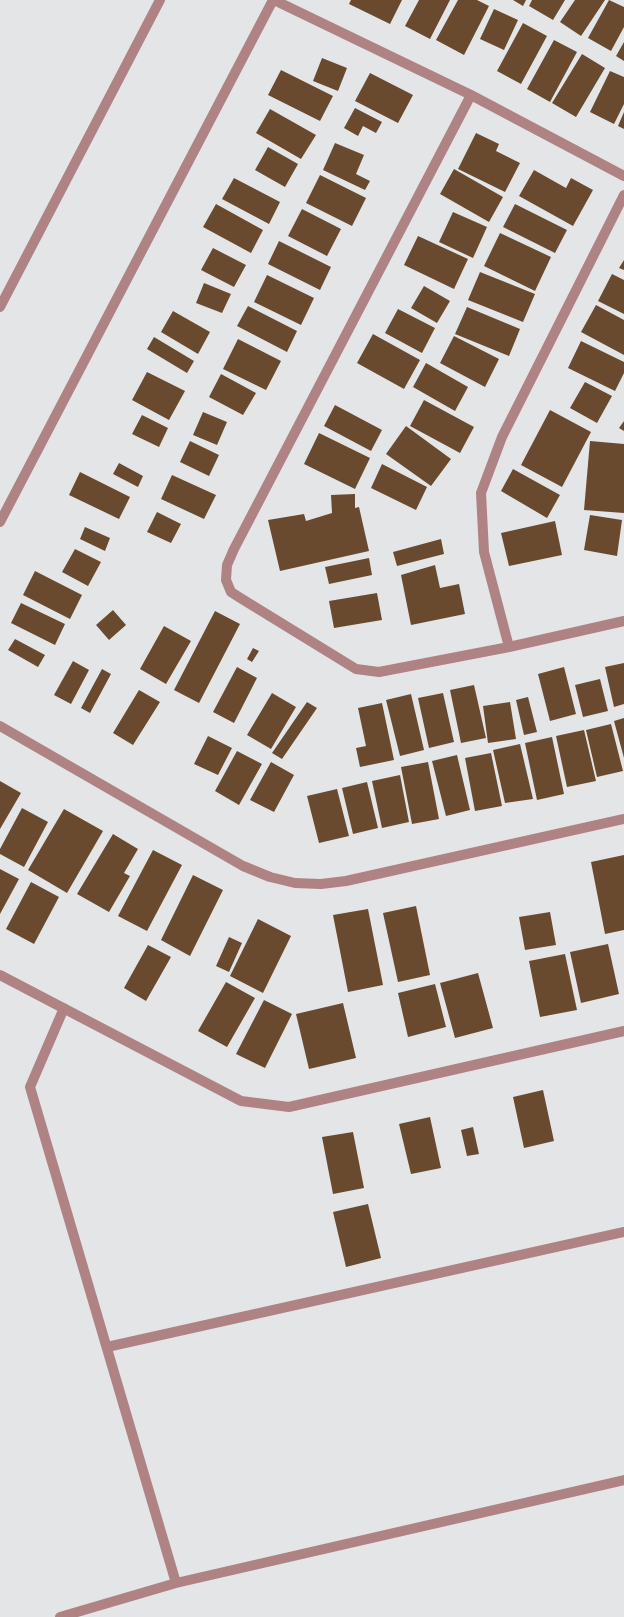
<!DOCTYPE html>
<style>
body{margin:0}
canvas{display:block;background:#e3e5e7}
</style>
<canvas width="624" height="1617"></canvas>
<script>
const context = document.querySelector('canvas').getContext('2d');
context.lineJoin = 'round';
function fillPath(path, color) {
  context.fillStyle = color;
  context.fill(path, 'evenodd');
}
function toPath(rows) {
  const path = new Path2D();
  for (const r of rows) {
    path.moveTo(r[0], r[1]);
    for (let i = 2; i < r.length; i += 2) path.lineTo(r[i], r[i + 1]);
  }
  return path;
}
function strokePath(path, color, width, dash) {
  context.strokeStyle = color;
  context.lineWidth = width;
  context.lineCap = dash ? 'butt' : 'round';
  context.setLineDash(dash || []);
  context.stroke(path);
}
fillPath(toPath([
 [351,0,402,0,390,24,349,4],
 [419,0,450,0,430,39,405,26],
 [458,0,477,0,489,6,464,55,436,40],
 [513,0,526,0,523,6],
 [532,0,565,0,553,20,529,6],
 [575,0,605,0,581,36,560,22],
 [609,0,624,7,624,27,611,51,588,38],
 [494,9,518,20,504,50,480,39],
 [523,23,547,36,521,84,497,71],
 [554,40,577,52,550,102,527,89],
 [624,42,624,61,616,56],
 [582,54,605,68,576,117,552,103],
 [322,58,347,68,338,91,313,81],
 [281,70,333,96,320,121,268,95],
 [610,71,624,77,624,104,614,124,590,112],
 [370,73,413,95,398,123,355,101],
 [355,108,382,122,376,133,363,126,358,136,344,128],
 [270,109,316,135,301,159,256,133],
 [624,112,624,129,618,126],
 [476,133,499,144,496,151,520,163,505,192,458,169],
 [335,143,364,155,356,174,370,181,365,190,323,170],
 [268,147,298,164,285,187,255,170],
 [454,169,503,197,489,222,440,194],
 [534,170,566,188,571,178,593,190,573,226,519,196],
 [320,175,366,198,352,226,306,203],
 [234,178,280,202,269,224,222,199],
 [216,204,263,230,251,253,203,227],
 [515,204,567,230,555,253,503,227],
 [302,209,341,229,327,256,288,236],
 [453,212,487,227,473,258,439,242],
 [500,233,551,257,535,291,484,266],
 [418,236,468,259,454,289,404,265],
 [279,241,331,267,320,290,268,264],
 [213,248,246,265,234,287,201,270],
 [624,260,624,270,619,268],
 [480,272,535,294,523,322,468,300],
 [612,274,624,280,624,314,598,301],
 [267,275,314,298,301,325,254,302],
 [204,283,231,294,222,313,196,303],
 [424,286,450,301,437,323,411,308],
 [596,305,624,320,624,355,581,332],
 [248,306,297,331,287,352,237,326],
 [467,307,520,329,509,356,455,334],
 [398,309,435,328,422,353,385,333],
 [173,311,210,332,198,354,161,332],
 [373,334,420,360,404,389,357,363],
 [454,336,499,359,485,387,440,363],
 [154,337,194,361,187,373,147,349],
 [238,339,281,361,266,390,223,369],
 [581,341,624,362,624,373,615,391,568,368],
 [426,363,468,387,455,411,413,387],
 [147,372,185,391,169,420,132,400],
 [221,374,256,393,243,415,209,397],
 [585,382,612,396,597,423,570,408],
 [424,400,474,427,460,453,410,426],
 [335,405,382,430,371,451,324,426],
 [550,410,591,432,562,487,521,465],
 [203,412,227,422,217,445,193,435],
 [142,415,168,428,159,447,132,434],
 [624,421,624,431,619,428],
 [406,426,451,459,431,486,386,454],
 [319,433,370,458,355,489,304,464],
 [190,441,219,455,209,476,180,462],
 [590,441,624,444,624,513,584,510],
 [119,463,143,476,138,487,113,474],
 [382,464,427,487,416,510,371,488],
 [513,469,560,495,547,518,501,491],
 [80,472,130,497,119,519,69,495],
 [172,475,216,495,204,519,161,499],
 [355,494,355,508,359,507,369,551,280,571,268,520,304,514,306,521,332,513,331,495],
 [157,512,181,524,171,543,147,532],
 [590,515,622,520,617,556,584,550],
 [555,521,562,555,509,566,501,533],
 [85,527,110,538,105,551,80,539],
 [441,539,444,554,397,566,393,552],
 [75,549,101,562,88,586,62,572],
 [369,558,372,575,329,584,325,567],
 [435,565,440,588,459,584,465,614,411,625,401,575],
 [35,571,82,595,70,619,23,595],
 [377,593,382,620,334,628,329,601],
 [21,603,65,624,55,645,11,623],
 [113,610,126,625,109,640,96,625],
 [215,611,240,624,199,703,174,690],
 [164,626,191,641,166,684,140,669],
 [15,639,45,655,38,667,8,650],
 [253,648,259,651,252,662,247,659],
 [73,661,89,670,71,704,54,695],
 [624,663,624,704,614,707,605,667],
 [237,667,257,678,234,723,213,712],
 [564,667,576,714,550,721,538,674],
 [102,669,111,674,90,713,81,708],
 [600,679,608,711,583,717,575,685],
 [474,685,486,738,461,743,450,690],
 [139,690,160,702,133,745,113,733],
 [272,693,296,707,271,749,247,735],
 [443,693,454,742,429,748,418,698],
 [411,694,424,750,400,756,386,700],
 [528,697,537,732,524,735,516,700],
 [307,702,317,708,282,759,272,753],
 [510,702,516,739,488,743,483,706],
 [382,703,394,760,360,767,356,748,366,746,358,708],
 [624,718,624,758,614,721],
 [611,724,623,771,597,777,586,730],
 [584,730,596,781,567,787,556,736],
 [208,736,232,748,218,775,194,764],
 [552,737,564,794,537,800,525,743],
 [520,744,533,799,505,803,493,750],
 [237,751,262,764,239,805,215,791],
 [491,753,502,806,475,811,465,758],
 [457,755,470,810,446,816,432,761],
 [271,762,294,775,274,812,250,800],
 [428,762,439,819,412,824,401,767],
 [400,775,409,822,382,828,372,781],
 [0,781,21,793,0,829],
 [367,782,378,828,353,834,342,788],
 [337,789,349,836,319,843,307,796],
 [22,808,48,822,24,867,0,854,0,849],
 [64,809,103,831,67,893,28,870],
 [113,834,138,849,124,873,130,876,109,912,77,894],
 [153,850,182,865,147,931,118,916],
 [624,855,624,930,605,934,591,862],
 [0,869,19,879,0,914],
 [193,875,223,890,190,956,161,940],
 [31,882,59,897,34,944,6,929],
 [416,906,430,975,398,982,383,913],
 [368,909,383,985,348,992,333,915],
 [550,912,556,945,525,950,519,917],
 [258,919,291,936,263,993,230,976],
 [229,937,242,943,229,972,216,966],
 [608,944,619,994,581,1003,570,952],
 [148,945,171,957,146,1001,124,988],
 [565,954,577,1010,540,1017,529,961],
 [478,973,493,1028,455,1038,440,983],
 [226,982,255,998,227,1047,198,1031],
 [435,984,446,1027,408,1037,398,993],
 [264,1000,292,1014,265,1068,236,1054],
 [343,1003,356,1058,309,1069,296,1014],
 [543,1090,554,1141,524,1148,513,1097],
 [430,1117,441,1168,411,1174,399,1124],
 [473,1127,479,1154,467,1156,461,1130],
 [353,1132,364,1188,333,1194,322,1137],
 [368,1204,381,1258,346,1267,333,1212]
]), '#6a4a2e');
strokePath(toPath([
 [274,0,471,95,624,176],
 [471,95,234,549,227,565,226,580,231,592,242,599,356,669,379,672,509,647,624,621],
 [0,307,160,0],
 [0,522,273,0],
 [509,647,484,552,481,493,502,437,624,195],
 [0,726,243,866,270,877,295,883,321,884,346,881,624,819],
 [0,975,241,1101,289,1107,624,1031],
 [64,1008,30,1087,176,1583],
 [107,1347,624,1232],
 [60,1617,176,1583,624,1480]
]), '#af8384', 10);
</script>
